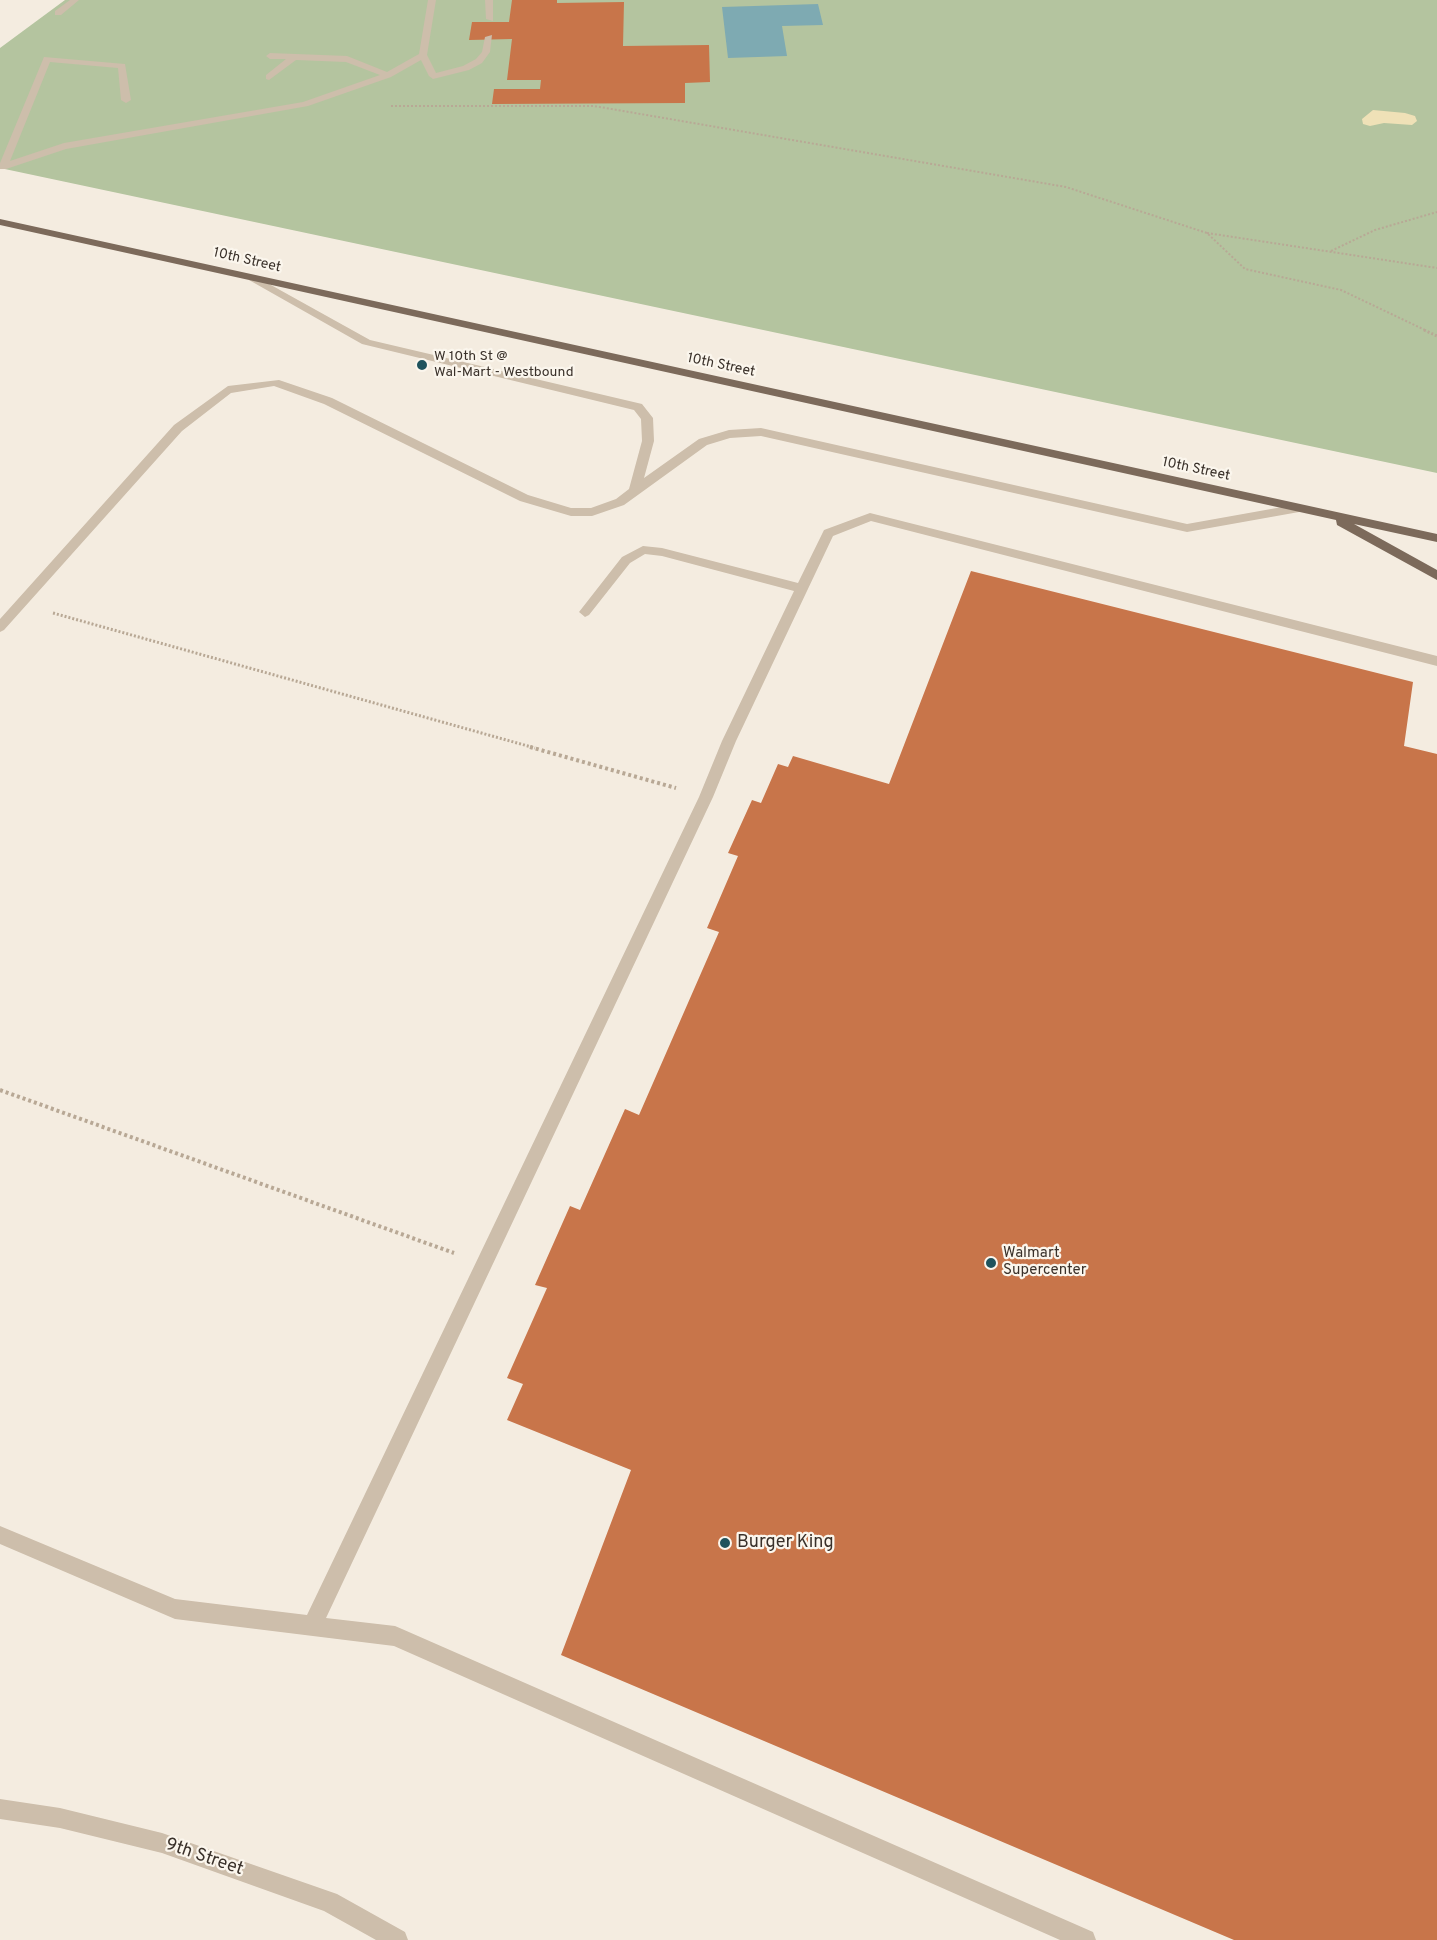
<!DOCTYPE html>
<style>
body{margin:0}
canvas{display:block;background:#f4ece0}
</style>
<canvas width="1437" height="1940"></canvas>
<script>
const context = document.querySelector('canvas').getContext('2d');
context.lineJoin = 'round';
function fillPath(path, color) {
  context.fillStyle = color;
  context.fill(path, 'evenodd');
}
function toPath(rows) {
  const path = new Path2D();
  for (const r of rows) {
    path.moveTo(r[0], r[1]);
    for (let i = 2; i < r.length; i += 2) path.lineTo(r[i], r[i + 1]);
  }
  return path;
}
function strokePath(path, color, width, dash) {
  context.strokeStyle = color;
  context.lineWidth = width;
  context.lineCap = dash ? 'butt' : 'round';
  context.setLineDash(dash || []);
  context.stroke(path);
}
function drawText(font, color, halo, rows, align = 'center') {
  context.font = font + ' Overpass,sans-serif';
  context.lineWidth = 4.5;
  context.setLineDash([]);
  context.textBaseline = 'middle';
  context.strokeStyle = halo;
  context.fillStyle = color;
  for (const [text, x, y, turn = 0] of rows) {
    context.save();
    context.translate(x, y);
    context.rotate((+turn || 0) * Math.PI / 180);
    context.textAlign = isNaN(turn) ? turn : align;
    if (halo) context.strokeText(text, 0, 0);
    context.fillText(text, 0, 0);
    context.restore();
  }
}
fillPath(toPath([
 [65,0,1437,0,1437,473,0,168,0,48]
]), '#b4c49f');
fillPath(toPath([
 [1373,110,1405,113,1415,116,1417,121,1412,125,1384,123,1370,126,1363,124,1362,119]
]), '#efe1b7');
fillPath(toPath([
 [818,4,823,25,782,26,787,56,728,58,722,7]
]), '#7eaab2');
fillPath(toPath([
 [512,0,557,0,557,3,624,2,623,46,709,45,710,82,685,83,685,103,492,104,494,89,540,89,541,80,507,80,512,39,469,40,472,22,509,22],
 [971,571,1413,682,1404,746,1437,754,1437,1940,1234,1940,561,1655,631,1470,507,1420,523,1384,507,1378,547,1288,535,1285,570,1206,580,1210,625,1109,639,1115,719,932,707,928,738,856,728,853,752,800,761,803,778,764,788,767,793,756,889,784]
]), '#c8754a');
strokePath(toPath([
 [391,106,594,106,1066,187,1207,233,1245,269,1341,290,1427,331],
 [1207,233,1437,268],
 [1331,251,1375,230,1437,212]
]), '#b8a895', 2, [2, 2]);
strokePath(toPath([
 [1424,330,1437,336],
 [53,613,535,748]
]), '#b8a895', 3, [2, 2]);
strokePath(toPath([
 [530,747,676,788],
 [0,1090,454,1253]
]), '#b8a895', 4, [3, 3]);
fillPath(toPath([
 [70,0,79,0,61,15,55,15,55,11,70,0],
 [428,0,436,0,427,55,436,73,463,66,476,59,482,52,485,37,492,35,490,52,482,63,469,70,433,79,429,76,421,60,391,77,308,106,66,149,6,169,0,169,0,163,44,57,125,64,131,100,126,103,121,100,118,68,50,62,10,161,64,143,303,102,380,75,346,62,296,60,269,80,266,79,266,75,286,59,270,59,266,56,270,53,347,56,387,72,419,54,428,0],
 [485,0,493,0,493,21,486,19,485,0],
 [253,275,370,340,642,404,653,418,654,441,644,478,699,439,729,430,761,428,1187,524,1299,504,1305,508,1299,512,1187,532,761,436,730,438,707,445,624,505,592,516,571,516,520,501,324,404,274,386,231,393,182,431,4,630,0,632,0,619,174,425,228,386,279,380,332,398,528,495,571,508,591,508,616,499,629,489,642,441,641,419,634,410,362,344,249,280,249,276,253,275],
 [870,513,1437,656,1437,666,871,521,833,536,736,741,713,797,326,1618,395,1626,402,1629,1093,1932,1096,1940,1060,1940,394,1646,175,1619,0,1544,0,1526,175,1599,307,1615,699,797,722,741,794,591,662,556,645,554,630,563,589,615,585,617,579,612,622,557,643,546,662,548,798,583,824,530,870,513]
]), '#cdbeab');
fillPath(toPath([
 [0,1799,60,1808,162,1833,337,1894,405,1932,408,1940,376,1940,324,1911,162,1853,60,1828,0,1819,0,1799]
]), '#cdbeab');
fillPath(toPath([
 [0,219,1437,534,1437,542,1354,524,1437,570,1437,580,1337,525,1336,520,0,225,0,219]
]), '#7c6a5b');
for (const [x, y, r, color] of [
 [422,365,6,"#1f535d"],
 [991,1263,6,"#1f535d"],
 [725,1543,6,"#1f535d"]
]) {
  const dot = new Path2D();
  dot.arc(x, y, r, 0, 2 * Math.PI);
  context.fillStyle = color;
  context.fill(dot);
  strokePath(dot, '#fbf6ed', 2);
}
drawText('14px', '#3a312a', '#fbf6ed', [
 ["10th Street",247,261,13],
 ["10th Street",721,366,12],
 ["10th Street",1196,470,12]
]);
drawText('14px', '#3a312a', '#fbf6ed', [
 ["W 10th St @",434,357],
 ["Wal-Mart - Westbound",434,373]
], 'left');
drawText('15px', '#3a312a', '#fbf6ed', [
 ["Walmart",1003,1254],
 ["Supercenter",1003,1271]
], 'left');
drawText('18px', '#3a312a', '#fbf6ed', [
 ["Burger King",737,1543]
], 'left');
drawText('18px', '#3a312a', '#fbf6ed', [
 ["9th Street",204,1858,19]
]);
</script>
